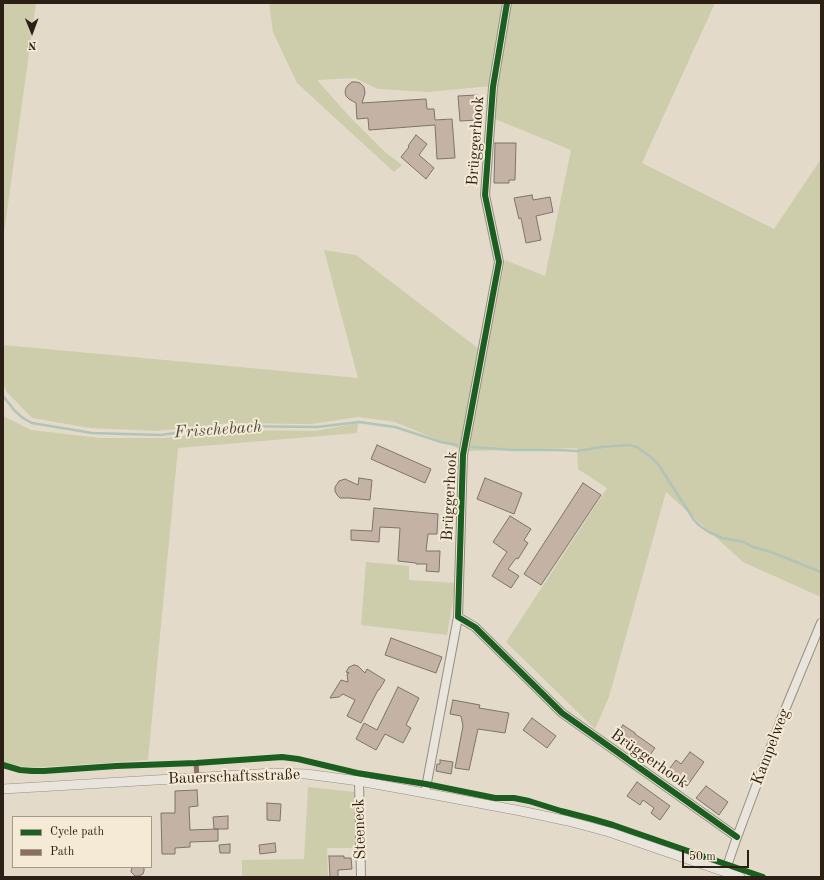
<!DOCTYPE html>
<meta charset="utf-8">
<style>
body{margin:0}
#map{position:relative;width:824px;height:880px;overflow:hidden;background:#e4daca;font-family:"Old Standard TT",serif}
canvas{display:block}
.frame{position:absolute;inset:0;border:4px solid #2c2016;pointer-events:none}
.legend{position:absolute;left:12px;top:816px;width:140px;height:52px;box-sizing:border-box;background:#f5ead5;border:1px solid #a59989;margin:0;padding:5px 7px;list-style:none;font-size:12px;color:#2c2016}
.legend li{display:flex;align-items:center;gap:8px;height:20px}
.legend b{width:20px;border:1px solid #a59989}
.north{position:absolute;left:12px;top:12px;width:40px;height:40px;-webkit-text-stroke:3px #f5ead5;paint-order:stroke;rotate:179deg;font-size:11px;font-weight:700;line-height:16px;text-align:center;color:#2c2016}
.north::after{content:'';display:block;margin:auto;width:14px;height:18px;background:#2c2016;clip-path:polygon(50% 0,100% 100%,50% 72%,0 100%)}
.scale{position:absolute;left:682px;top:850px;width:67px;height:18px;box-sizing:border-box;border:2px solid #2c2016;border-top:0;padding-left:5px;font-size:12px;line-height:14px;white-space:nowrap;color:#2c2016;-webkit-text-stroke:3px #f5ead5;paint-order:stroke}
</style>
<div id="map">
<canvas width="824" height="880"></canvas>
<div class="frame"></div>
<ul class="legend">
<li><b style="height:5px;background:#1b5e20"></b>Cycle path</li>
<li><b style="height:5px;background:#8d6e63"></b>Path</li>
</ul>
<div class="north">N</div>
<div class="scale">50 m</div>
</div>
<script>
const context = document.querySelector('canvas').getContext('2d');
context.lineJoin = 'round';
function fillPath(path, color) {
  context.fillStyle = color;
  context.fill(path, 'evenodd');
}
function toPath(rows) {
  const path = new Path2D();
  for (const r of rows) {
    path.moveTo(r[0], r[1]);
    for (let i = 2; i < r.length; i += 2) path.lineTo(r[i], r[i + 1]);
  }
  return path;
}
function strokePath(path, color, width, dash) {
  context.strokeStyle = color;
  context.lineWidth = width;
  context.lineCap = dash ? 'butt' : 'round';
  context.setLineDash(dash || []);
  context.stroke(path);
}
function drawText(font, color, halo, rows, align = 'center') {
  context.font = font + ' "Old Standard TT",serif';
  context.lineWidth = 4;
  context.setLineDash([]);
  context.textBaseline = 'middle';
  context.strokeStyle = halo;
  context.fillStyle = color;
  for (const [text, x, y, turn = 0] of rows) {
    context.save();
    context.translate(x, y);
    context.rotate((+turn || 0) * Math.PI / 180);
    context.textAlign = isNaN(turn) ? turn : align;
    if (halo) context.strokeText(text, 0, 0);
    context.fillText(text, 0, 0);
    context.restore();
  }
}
fillPath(toPath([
 [3,3,36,3,3,240],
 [269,3,504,3,491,86,428,92,378,89,355,78,317,80,349,116,385,152,402,165,394,172,297,83,273,32],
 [512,3,715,3,642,163,774,229,821,159,821,597,743,562,666,492,609,697,595,729,506,642,607,488,578,469,577,448,469,451,484,369,476,362,460,449,395,422,359,417,311,424,229,423,157,431,90,428,32,418,6,391,3,383,3,345,358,378,324,250,356,255,479,349,487,353,505,260,545,276,571,150,495,119,498,82],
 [3,416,31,430,100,438,164,438,232,430,315,431,358,423,357,433,178,448,148,760,30,768,3,762],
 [366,562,409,566,409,580,456,583,447,635,361,625],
 [308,787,355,792,357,848,327,848,328,877,242,877,242,860,304,859]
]), '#cdccab');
strokePath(toPath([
 [3,396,15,411,23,418,32,423,92,433,160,435,232,426,317,427,359,422,395,427,441,442,457,445],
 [472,447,512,450,557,450,577,451,602,447,629,445,637,447,652,458,658,464,694,520,700,526,709,532,722,538,744,542,753,547,771,552,821,572]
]), '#b0c5b8', 2.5);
const building = toPath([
 [352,82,356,82,360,83,364,87,365,93,362,103,426,99,427,109,434,109,435,120,452,119,455,158,437,159,435,125,369,130,368,118,357,119,356,103,349,99,346,96,345,92,346,88,348,85,352,82],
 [477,95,478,120,460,121,458,96,477,95],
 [416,135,427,144,419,155,434,168,426,179,401,157,409,147,408,146,416,135],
 [495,143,516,143,515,180,509,180,509,183,494,183,495,143],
 [532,195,533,200,550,197,553,212,536,216,541,240,526,243,521,218,519,219,514,198,532,195],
 [377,445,431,469,425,483,371,459,377,445],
 [359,478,372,480,370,500,349,498,340,498,337,495,335,491,335,487,339,481,345,479,358,485,359,478],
 [485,478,522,493,514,514,477,499,485,478],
 [583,483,601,495,541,585,524,574,583,483],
 [374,508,438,514,437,534,428,534,426,551,440,551,439,572,426,571,427,564,416,564,416,563,398,561,400,528,380,527,379,542,351,540,351,530,372,531,374,508],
 [510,516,531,529,524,540,528,543,518,559,516,558,508,569,519,576,511,588,492,576,499,564,507,552,493,542,510,516],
 [391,638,442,657,436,673,385,655,391,638],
 [354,665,358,666,365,673,367,669,385,680,379,690,378,690,361,723,347,716,355,700,343,694,339,697,330,698,341,680,348,682,347,674,349,673,346,672,349,667,354,665],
 [398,687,419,698,406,725,411,728,403,743,385,734,376,750,356,739,364,723,377,730,398,687],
 [453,700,480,705,479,708,509,713,505,733,478,729,469,770,455,768,463,726,461,716,450,714,453,700],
 [532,718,556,736,547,748,523,730,532,718],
 [623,725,635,733,635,734,655,748,647,759,628,745,627,746,618,739,619,738,615,736,623,725],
 [690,752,704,762,687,786,667,772,676,760,681,764,690,752],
 [440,760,453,762,451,774,436,771,437,764,440,764,440,760],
 [637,782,670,806,660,820,651,813,654,808,643,800,640,805,627,796,637,782],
 [706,786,728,802,719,815,696,798,706,786],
 [197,790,198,806,189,807,190,830,218,829,218,841,190,842,190,847,175,848,175,854,162,854,161,813,175,813,175,791,197,790],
 [267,803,281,804,280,821,267,820,267,803],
 [228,816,228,829,214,829,213,817,228,816],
 [275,843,276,852,260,854,259,845,275,843],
 [230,844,230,853,220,853,219,845,230,844],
 [329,856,344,856,344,858,351,858,352,869,338,870,338,877,330,877,329,856],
 [132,867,144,867,144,871,143,874,139,876,135,876,131,872,132,867]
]);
fillPath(building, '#c4b3a4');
strokePath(building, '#7b746b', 1);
const minor = toPath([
 [507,3,493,87,485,195,499,262,463,455,458,617,475,627,562,713,737,837],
 [359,781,361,877],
 [425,793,458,617],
 [725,872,737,837,782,717,821,623]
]);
const tertiary = toPath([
 [3,789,274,773,306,774,359,781,425,793,521,811,568,821,609,832,740,877]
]);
strokePath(minor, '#958e83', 10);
strokePath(tertiary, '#958e83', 10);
strokePath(minor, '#eae5dc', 8);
strokePath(tertiary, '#eae5dc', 9);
strokePath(toPath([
 [196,763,197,777]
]), '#8d6e63', 5, [10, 5]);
strokePath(toPath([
 [507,3,493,87,485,195,499,262,463,455,458,617,475,627,562,713,737,837],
 [3,765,20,770,32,771,44,771,116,766,196,763,282,757,298,759,357,773,426,784,495,798,514,798,529,801,561,811,592,819,613,825,763,877]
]), '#1b5e20', 6);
drawText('16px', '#2c2016', '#f5ead5', [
 ["Brüggerhook",476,141,-86],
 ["Brüggerhook",450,496,-87],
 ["Kampelweg",771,747,-69],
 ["Brüggerhook",649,759,35],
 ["Bauerschaftsstraße",234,777,-2],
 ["Steeneck",360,829,-92]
]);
drawText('italic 17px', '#4d4f44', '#f5ead5', [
 ["Frischebach",218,430,-4]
]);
</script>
